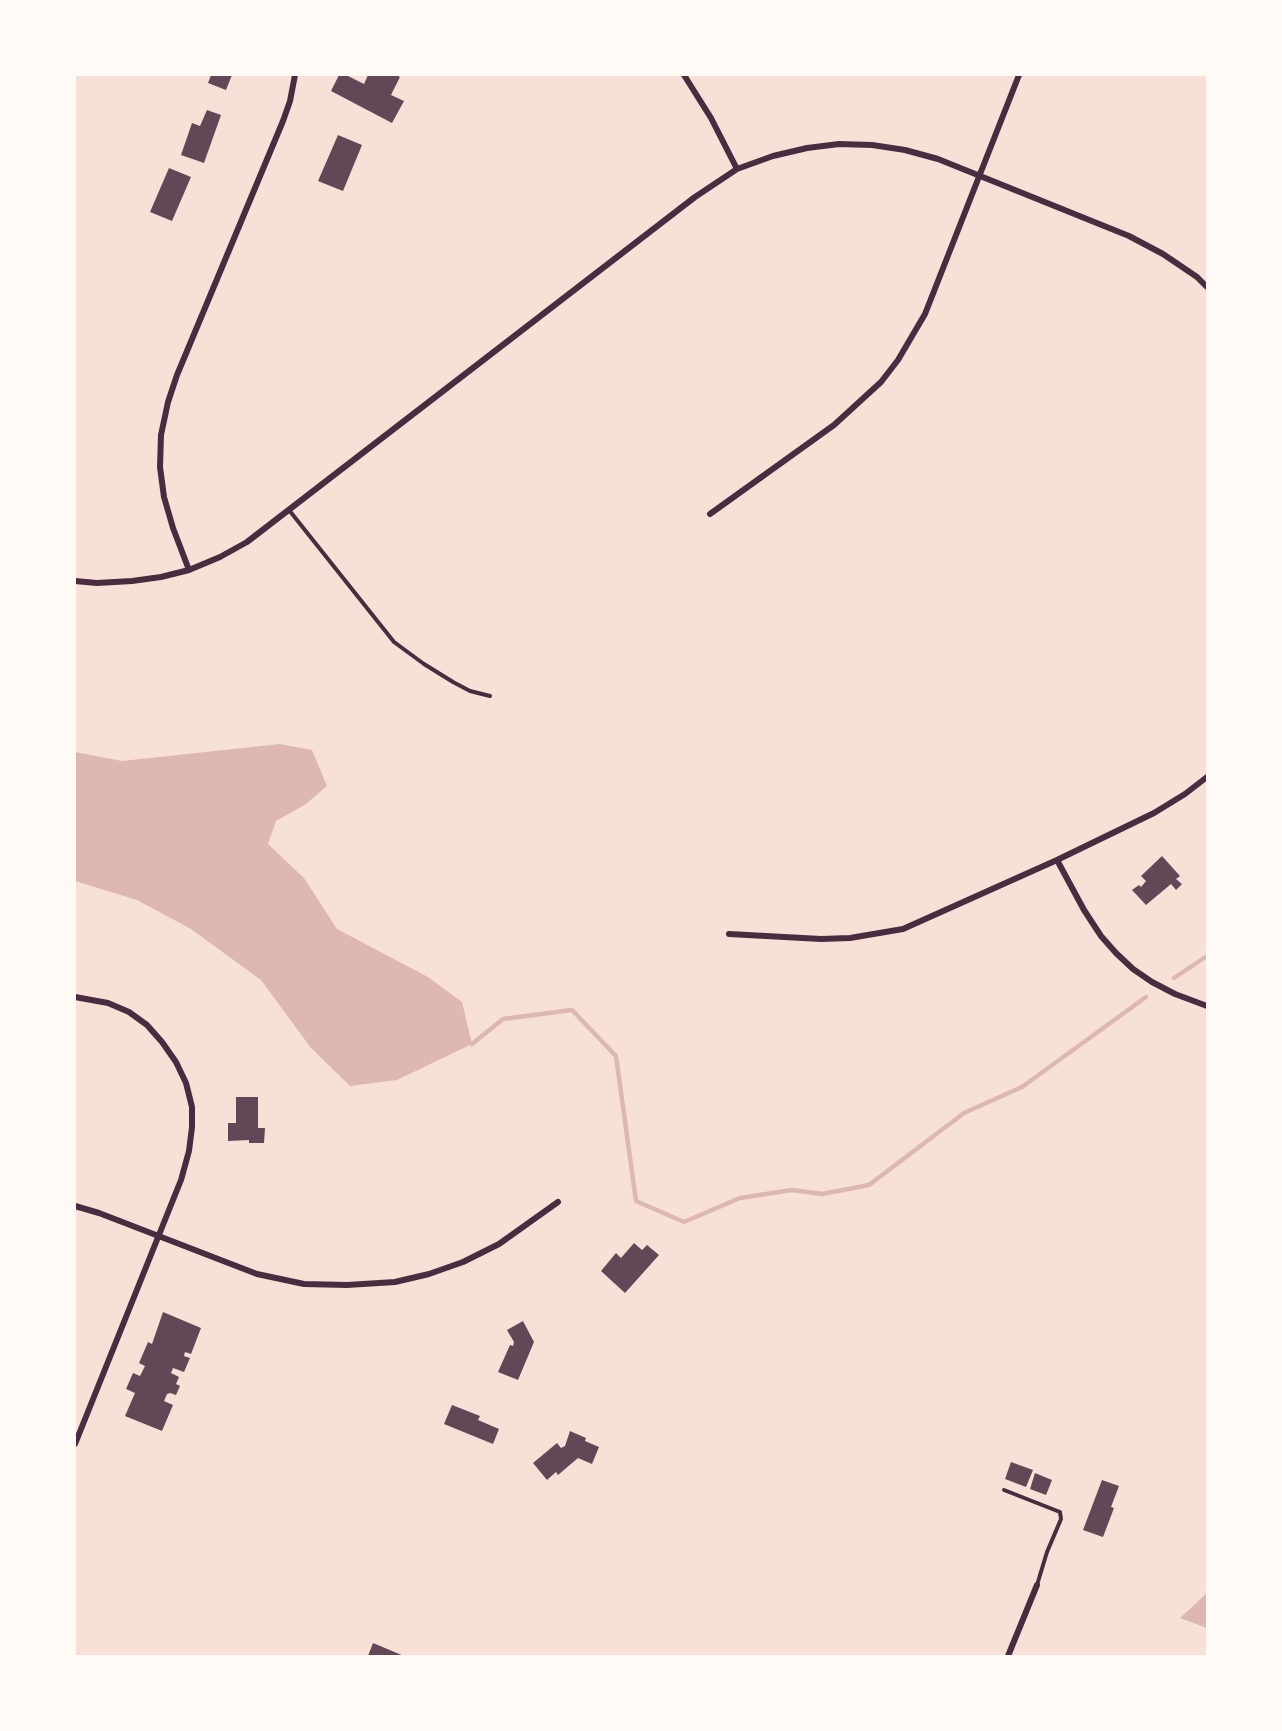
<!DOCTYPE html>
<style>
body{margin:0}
#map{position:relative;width:1282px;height:1731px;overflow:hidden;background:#f7e1d7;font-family:"IBM Plex Sans",sans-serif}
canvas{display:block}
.frame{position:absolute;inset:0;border:76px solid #fffaf5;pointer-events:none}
</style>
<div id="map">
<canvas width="1282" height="1731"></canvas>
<div class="frame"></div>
</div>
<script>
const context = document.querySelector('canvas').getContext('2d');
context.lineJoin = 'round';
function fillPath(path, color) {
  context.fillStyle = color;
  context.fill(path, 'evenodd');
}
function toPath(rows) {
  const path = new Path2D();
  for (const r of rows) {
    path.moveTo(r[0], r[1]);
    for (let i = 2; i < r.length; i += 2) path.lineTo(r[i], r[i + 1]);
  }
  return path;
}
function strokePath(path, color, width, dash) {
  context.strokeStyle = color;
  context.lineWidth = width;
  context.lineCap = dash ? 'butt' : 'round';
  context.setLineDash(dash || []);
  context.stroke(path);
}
fillPath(toPath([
 [280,744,312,750,327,786,306,804,276,821,268,844,304,878,337,929,428,977,462,1002,472,1044,397,1080,350,1086,311,1048,261,980,191,929,137,900,75,881,75,752,122,761],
 [1207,1593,1207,1628,1180,1618]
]), '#dcb8b0');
strokePath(toPath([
 [1174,978,1207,956],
 [472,1044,503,1019,572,1010,616,1056,636,1201,684,1222,740,1198,792,1190,822,1194,869,1185,964,1113,1022,1087,1146,997]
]), '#dcb8b0', 4.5);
fillPath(toPath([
 [211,75,232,75,226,90,208,83],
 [339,75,346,75,364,84,368,75,396,75,400,77,391,95,404,101,392,123,331,91],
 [207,110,221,115,204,163,181,155,192,123,200,126],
 [338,135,362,145,343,191,318,181],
 [169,168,191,177,172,221,150,212],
 [1162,856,1180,876,1176,879,1182,884,1176,890,1171,884,1146,905,1132,890,1139,885,1141,887,1146,881,1141,876],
 [236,1097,258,1097,258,1128,265,1128,264,1143,249,1143,249,1140,228,1141,228,1123,236,1123],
 [634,1243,642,1250,647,1245,659,1255,625,1293,601,1271,616,1253,621,1258],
 [163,1312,201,1328,191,1354,185,1352,184,1356,190,1358,184,1372,173,1368,171,1373,179,1377,176,1384,180,1386,176,1395,170,1393,167,1394,164,1401,173,1405,162,1431,125,1416,135,1393,126,1389,133,1373,140,1376,145,1366,139,1363,148,1342,152,1344],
 [523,1321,534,1342,518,1380,498,1372,510,1345,513,1346,514,1342,507,1330],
 [452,1405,480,1416,478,1420,499,1429,493,1444,444,1424],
 [570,1431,586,1438,585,1441,599,1447,592,1464,578,1458,558,1475,556,1472,547,1480,533,1463,557,1443,561,1448,565,1446],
 [1011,1462,1033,1470,1026,1487,1005,1479],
 [1035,1473,1052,1480,1046,1495,1030,1489],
 [1102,1480,1119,1486,1111,1507,1114,1508,1103,1537,1083,1530],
 [373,1643,404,1656,368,1656]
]), '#644757');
strokePath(toPath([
 [289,510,394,642,424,664,453,682,470,691,490,696],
 [1004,1490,1060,1512,1061,1519,1047,1552,1037,1585]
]), '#4a2c40', 4);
strokePath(toPath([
 [684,75,711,118,737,169],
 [710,514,834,425,881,382,898,360,925,314,1019,75],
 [189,570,173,528,164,497,160,467,161,435,168,402,177,375,283,121,290,101,295,75],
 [75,581,97,583,132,581,161,577,189,570,220,557,247,542,695,197,737,169,773,156,807,148,839,144,872,145,905,150,938,159,1129,236,1163,254,1197,277,1207,287],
 [1057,860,1084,910,1101,936,1116,953,1133,969,1152,982,1175,994,1207,1006],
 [729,934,821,939,850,938,903,929,1057,860,1154,813,1185,794,1207,777],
 [75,997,108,1003,129,1012,147,1025,162,1042,176,1062,186,1083,192,1107,192,1127,189,1151,181,1180,75,1444],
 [75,1206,99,1213,257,1274,304,1284,347,1285,395,1282,429,1274,463,1262,499,1244,558,1202],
 [1008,1656,1037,1585]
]), '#4a2c40', 6);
</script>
